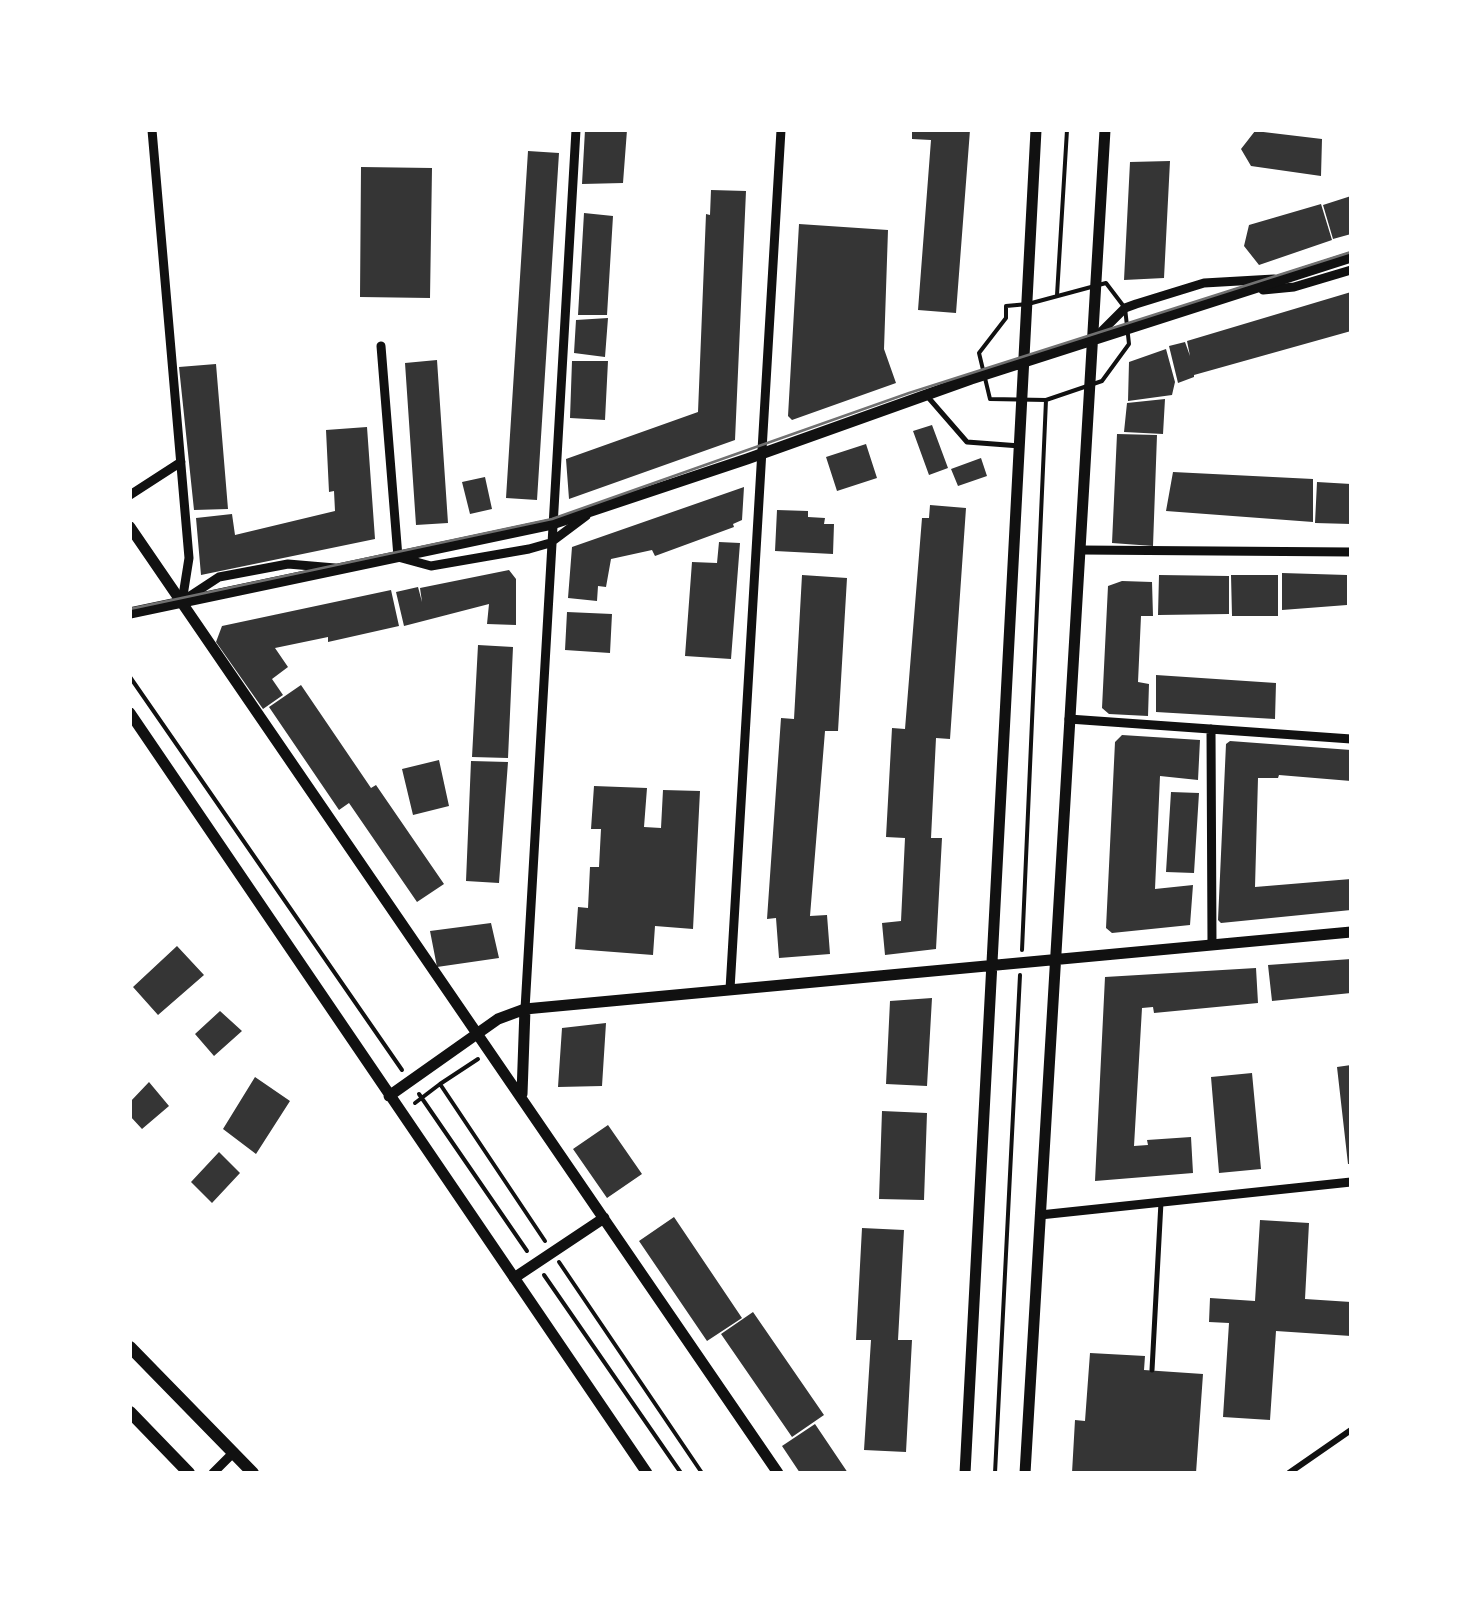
<!DOCTYPE html>
<style>
body{margin:0}
#map{position:relative;width:1481px;height:1603px;overflow:hidden;background:#fff;font-family:Barlow,sans-serif}
canvas{display:block}
.frame{position:absolute;inset:0;border:132px solid #fff;pointer-events:none}
</style>
<div id="map">
<canvas width="1481" height="1603"></canvas>
<div class="frame"></div>
</div>
<script>
const context = document.querySelector('canvas').getContext('2d');
context.lineJoin = 'round';
function fillPath(path, color) {
  context.fillStyle = color;
  context.fill(path, 'evenodd');
}
function toPath(rows) {
  const path = new Path2D();
  for (const r of rows) {
    path.moveTo(r[0], r[1]);
    for (let i = 2; i < r.length; i += 2) path.lineTo(r[i], r[i + 1]);
  }
  return path;
}
function strokePath(path, color, width, dash) {
  context.strokeStyle = color;
  context.lineWidth = width;
  context.lineCap = dash ? 'butt' : 'round';
  context.setLineDash(dash || []);
  context.stroke(path);
}
fillPath(toPath([
 [585,130,627,130,623,183,582,184],
 [912,130,970,130,956,313,918,310,931,140,912,139],
 [1255,131,1322,139,1321,176,1251,166,1241,149],
 [528,151,559,153,537,500,506,498],
 [1170,161,1164,278,1124,280,1130,162],
 [361,167,432,168,430,298,360,297],
 [711,190,746,191,735,440,569,499,566,459,698,412,706,214,710,215],
 [1351,196,1351,234,1333,239,1323,205],
 [1321,204,1332,240,1259,265,1244,246,1249,225],
 [584,213,613,216,607,315,578,315],
 [799,224,888,230,884,349,896,383,792,420,788,416],
 [1351,292,1351,331,1194,375,1194,377,1178,383,1169,346,1185,342,1190,356,1187,341],
 [608,318,605,357,574,353,576,320],
 [1166,349,1175,382,1172,395,1128,401,1129,362],
 [437,360,448,523,416,525,405,363],
 [572,361,608,361,605,420,570,418],
 [216,364,228,509,194,510,179,367],
 [1165,399,1163,434,1124,432,1127,403],
 [932,425,948,468,929,475,913,431],
 [367,427,375,539,201,575,196,518,232,514,235,535,335,511,334,491,329,492,326,430],
 [1117,434,1157,435,1153,546,1112,543],
 [866,444,877,478,837,491,826,457],
 [981,458,987,476,958,486,951,469],
 [1173,472,1313,479,1313,522,1166,511],
 [485,477,492,509,470,514,462,482],
 [1317,482,1351,484,1351,524,1315,523],
 [744,487,742,520,733,524,734,527,655,556,652,550,611,559,606,587,598,586,597,601,568,598,572,547],
 [930,505,966,508,950,739,936,738,931,838,942,838,936,949,885,955,882,923,901,921,905,838,886,837,892,728,905,729,922,518,929,518],
 [777,510,808,511,808,517,825,518,824,524,834,524,833,554,775,551],
 [719,542,740,543,731,659,685,656,692,562,717,563],
 [509,570,516,579,516,625,487,624,489,604,404,626,396,592,418,587,422,602,420,588],
 [1282,573,1347,575,1347,605,1282,610],
 [802,575,847,578,838,731,825,731,810,916,827,915,830,954,779,958,776,918,767,919,781,718,794,719],
 [1159,575,1229,576,1229,614,1158,615],
 [1231,575,1278,575,1278,616,1232,616],
 [1122,581,1152,582,1153,616,1141,616,1138,682,1149,684,1148,716,1109,714,1102,708,1108,586],
 [391,590,399,626,328,642,328,637,275,648,288,667,272,679,283,695,263,709,216,642,222,626],
 [567,612,612,614,610,653,565,650],
 [478,645,513,647,508,758,472,757],
 [1156,675,1276,683,1275,719,1156,712],
 [301,685,371,788,376,785,444,884,417,902,349,803,339,810,269,707],
 [1122,735,1200,740,1198,780,1160,776,1155,889,1193,885,1190,925,1112,933,1106,928,1115,742],
 [1230,741,1351,750,1351,781,1279,775,1278,778,1258,778,1255,887,1351,879,1351,910,1221,923,1218,920,1226,744],
 [439,760,449,806,413,815,402,769],
 [471,761,508,762,499,883,466,881],
 [594,786,647,788,644,827,661,828,663,790,700,791,693,929,655,926,653,955,575,949,578,907,588,908,590,867,599,867,601,829,591,829],
 [1171,792,1199,793,1194,873,1166,872],
 [491,923,499,958,437,967,430,931],
 [177,946,204,975,158,1015,133,987],
 [1351,959,1351,993,1272,1001,1268,965],
 [1256,968,1258,1003,1154,1013,1153,1007,1142,1008,1134,1146,1148,1145,1147,1140,1191,1137,1193,1173,1095,1181,1105,977],
 [932,998,927,1086,886,1084,890,1001],
 [220,1011,242,1031,214,1056,195,1034],
 [606,1023,602,1086,558,1087,562,1028],
 [1351,1065,1351,1164,1348,1164,1337,1067],
 [1252,1073,1261,1169,1219,1173,1211,1077],
 [255,1077,290,1101,256,1154,223,1129],
 [149,1082,169,1106,142,1129,130,1116,130,1102],
 [882,1111,927,1113,924,1200,879,1199],
 [608,1125,642,1174,607,1198,573,1149],
 [219,1152,240,1173,212,1203,191,1182],
 [674,1217,742,1318,707,1341,639,1241],
 [1260,1220,1309,1223,1305,1299,1351,1302,1351,1336,1276,1331,1270,1420,1223,1417,1229,1323,1209,1322,1210,1298,1255,1301],
 [862,1228,904,1230,898,1340,912,1340,906,1452,864,1450,871,1340,856,1340],
 [753,1312,824,1415,792,1437,721,1334],
 [1090,1353,1145,1356,1144,1370,1203,1374,1196,1473,1072,1473,1075,1420,1085,1421],
 [815,1424,848,1473,800,1473,782,1446]
]), '#353535');
strokePath(toPath([
 [1106,283,1125,308,1129,344,1102,381,1046,400,990,399,979,353,1006,318,1006,306,1028,304,1106,283],
 [1057,295,1067,130],
 [130,677,402,1070],
 [1022,950,1046,400],
 [440,1084,478,1059],
 [419,1094,527,1251],
 [415,1103,440,1084,545,1241],
 [559,1262,702,1473],
 [544,1275,681,1473],
 [995,1473,1020,975]
]), '#111', 4);
strokePath(toPath([
 [927,396,967,442,1020,446],
 [1152,1370,1161,1202]
]), '#111', 5);
strokePath(toPath([
 [1289,1473,1351,1430]
]), '#111', 6);
strokePath(toPath([
 [152,130,189,558,182,602],
 [1263,290,1294,287,1351,270],
 [1096,337,1125,308,1136,304,1204,283,1274,279],
 [381,346,398,557,431,566,529,549,550,543,586,516],
 [130,495,181,462],
 [1081,550,1351,552],
 [184,600,219,577,288,564,335,568],
 [1069,719,1351,739],
 [1211,729,1212,944],
 [730,989,781,130],
 [525,1009,576,130],
 [1040,1215,1351,1182],
 [213,1473,233,1453]
]), '#111', 9);
strokePath(toPath([
 [130,527,778,1473],
 [130,613,552,524,747,459,971,379,1351,257],
 [130,713,647,1473],
 [522,1094,525,1009],
 [389,1096,498,1019,525,1009,1351,932],
 [514,1278,604,1218],
 [965,1473,1036,130],
 [1025,1473,1105,130]
]), '#111', 11);
strokePath(toPath([
 [130,1347,253,1473],
 [130,1412,189,1473]
]), '#111', 12);
strokePath(toPath([
 [130,609,552,519,909,393,1351,252]
]), '#707070', 2.5);
</script>
